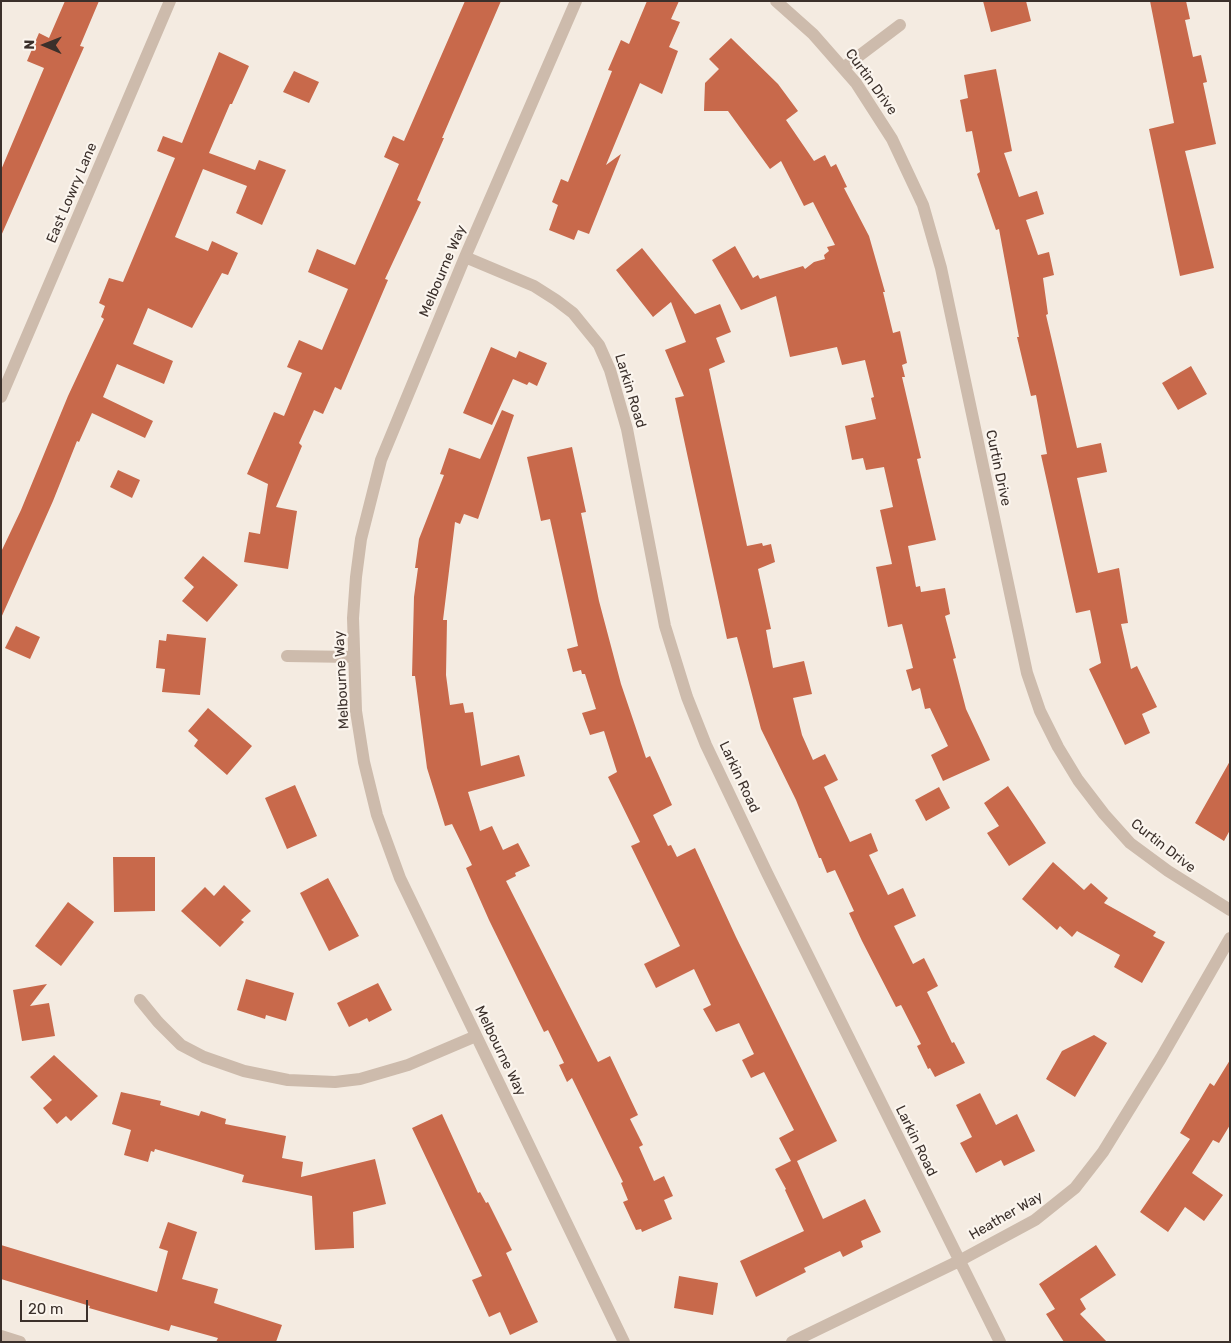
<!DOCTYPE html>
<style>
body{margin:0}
#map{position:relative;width:1231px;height:1343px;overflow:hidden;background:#f4ebe1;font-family:Rubik,sans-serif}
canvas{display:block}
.frame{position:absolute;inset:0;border:2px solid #3b302b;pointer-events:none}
.north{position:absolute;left:20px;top:20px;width:50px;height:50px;-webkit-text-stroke:4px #fbf5ee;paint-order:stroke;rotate:271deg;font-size:14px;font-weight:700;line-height:20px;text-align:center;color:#3b302b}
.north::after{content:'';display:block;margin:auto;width:18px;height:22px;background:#3b302b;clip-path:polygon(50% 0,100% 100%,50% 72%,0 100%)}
.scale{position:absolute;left:20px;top:1300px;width:68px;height:22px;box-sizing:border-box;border:2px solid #3b302b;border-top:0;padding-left:6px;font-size:15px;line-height:18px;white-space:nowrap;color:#3b302b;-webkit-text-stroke:4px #fbf5ee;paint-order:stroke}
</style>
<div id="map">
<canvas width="1231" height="1343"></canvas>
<div class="frame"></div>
<div class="north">N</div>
<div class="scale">20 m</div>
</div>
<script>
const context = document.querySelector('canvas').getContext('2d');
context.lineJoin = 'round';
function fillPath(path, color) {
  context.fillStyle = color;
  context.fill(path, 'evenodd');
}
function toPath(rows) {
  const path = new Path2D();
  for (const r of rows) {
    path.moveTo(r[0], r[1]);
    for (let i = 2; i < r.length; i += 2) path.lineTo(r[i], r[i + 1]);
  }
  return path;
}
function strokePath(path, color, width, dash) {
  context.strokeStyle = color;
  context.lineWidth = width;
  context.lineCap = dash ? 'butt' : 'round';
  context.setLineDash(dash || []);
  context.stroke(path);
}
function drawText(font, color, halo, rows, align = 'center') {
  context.font = font + ' Rubik,sans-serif';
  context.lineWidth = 4.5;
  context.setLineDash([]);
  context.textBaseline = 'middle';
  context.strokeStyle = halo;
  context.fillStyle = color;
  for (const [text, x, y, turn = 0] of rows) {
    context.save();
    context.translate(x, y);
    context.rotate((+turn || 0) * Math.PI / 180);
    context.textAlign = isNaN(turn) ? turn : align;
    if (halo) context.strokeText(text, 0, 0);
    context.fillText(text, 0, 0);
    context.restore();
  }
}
fillPath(toPath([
 [65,1,99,1,80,46,84,47,1,236,1,170,44,68,27,61,39,33,49,38],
 [465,1,501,1,442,138,444,138,417,200,421,202,385,279,388,280,341,390,335,387,323,414,314,410,299,443,302,446,276,507,297,511,288,569,244,562,249,532,260,534,268,484,247,474,274,412,284,416,302,373,287,367,299,340,322,350,348,289,308,272,317,249,355,265,399,164,384,157,393,136,404,141],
 [647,1,679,1,671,19,680,22,669,47,678,51,662,94,640,83,606,165,621,154,589,234,578,230,574,240,549,230,558,205,552,202,561,179,568,182,612,71,608,70,621,40,629,44],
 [983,1,1026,1,1031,21,991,32],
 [1150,1,1186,1,1190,19,1185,20,1193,57,1201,55,1207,82,1203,83,1216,144,1185,151,1214,268,1180,276,1149,129,1174,123],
 [731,38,778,84,798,111,786,120,814,161,825,155,831,167,836,164,847,187,844,188,869,236,885,292,883,292,893,333,900,331,907,363,902,365,905,377,902,377,921,458,917,459,936,540,908,546,916,587,920,586,921,592,945,588,950,614,945,616,956,658,953,659,966,709,990,760,943,781,931,755,948,746,930,708,925,709,920,688,912,691,906,670,913,668,902,624,888,627,876,567,892,564,880,510,893,507,884,467,866,470,863,458,852,460,845,426,876,419,871,398,874,397,865,360,842,365,837,347,790,357,776,296,741,310,712,260,735,246,753,278,758,275,760,279,803,266,805,269,814,262,825,259,824,255,829,251,827,247,835,245,813,202,804,206,781,161,770,169,728,111,704,111,705,83,719,69,709,59],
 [219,52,249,66,232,104,230,104,209,153,255,170,259,160,286,170,262,225,236,213,247,186,203,169,175,237,208,251,212,241,238,253,228,275,222,273,192,328,148,308,133,344,173,361,164,384,117,364,103,397,153,421,145,438,92,413,79,442,77,441,53,501,1,618,1,552,21,510,68,396,104,319,101,317,105,306,99,303,109,278,123,282,175,158,157,151,163,136,182,143],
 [996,69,1012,151,1004,153,1019,197,1037,191,1044,214,1026,220,1038,255,1049,252,1054,275,1043,278,1048,314,1046,315,1077,448,1101,443,1107,472,1077,478,1098,573,1119,568,1128,623,1121,624,1131,669,1137,666,1157,707,1142,714,1150,733,1125,745,1089,669,1101,663,1090,610,1076,613,1041,455,1047,454,1036,395,1031,396,1017,337,1019,337,999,229,996,230,977,174,980,172,972,131,966,132,960,100,968,98,964,75],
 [294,71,319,82,309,103,283,92],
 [642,248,695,314,720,304,731,332,716,338,725,362,709,369,747,546,762,543,763,546,771,544,775,562,758,569,771,629,766,630,773,668,804,661,812,694,793,698,802,735,813,760,825,754,838,780,824,787,850,842,871,833,878,851,869,855,888,895,903,888,916,916,894,926,913,964,924,958,938,986,927,992,952,1043,954,1042,965,1063,935,1077,930,1068,928,1069,917,1046,921,1044,901,1005,896,1007,862,941,849,913,854,911,835,870,827,873,821,858,819,858,796,800,761,729,737,637,727,639,675,398,684,396,665,350,686,342,671,302,653,317,616,270],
 [491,347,516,358,519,351,547,363,537,386,529,382,527,385,513,379,492,425,463,413],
 [1191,366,1207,394,1178,410,1162,383],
 [502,410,514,415,478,519,464,514,460,524,455,522,443,620,447,620,446,675,450,705,463,703,465,713,473,712,481,766,519,755,525,776,468,792,480,831,492,826,503,850,518,843,530,866,515,873,516,876,506,881,598,1062,610,1056,638,1115,630,1119,643,1145,639,1147,654,1181,664,1176,673,1196,664,1200,672,1219,642,1232,641,1229,636,1230,623,1202,628,1200,621,1183,623,1182,572,1078,567,1082,559,1065,564,1063,548,1030,544,1032,489,920,466,868,472,865,452,824,445,826,427,768,415,676,412,676,414,597,418,568,415,568,419,539,444,475,440,474,449,448,480,459],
 [572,447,586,512,581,513,599,601,621,684,646,758,650,756,672,805,653,815,668,846,671,845,677,857,695,848,736,937,837,1141,797,1161,823,1219,865,1199,881,1232,861,1241,863,1247,843,1257,840,1251,804,1268,806,1272,756,1297,740,1261,804,1231,785,1190,786,1189,775,1169,791,1161,779,1138,794,1130,764,1072,751,1078,742,1060,754,1054,739,1023,716,1032,703,1009,711,1005,694,969,656,988,644,964,680,946,631,846,640,842,608,777,617,772,604,731,590,735,582,713,596,709,585,674,582,674,581,670,573,672,567,649,578,646,550,519,541,521,527,457],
 [118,470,140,480,132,498,110,487],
 [203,556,238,585,207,622,182,601,194,587,184,578],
 [16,626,40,637,30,659,5,648],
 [167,634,206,638,200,695,162,692,165,669,156,668,159,640,166,641],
 [208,708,252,746,227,775,194,746,198,740,188,731],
 [1230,761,1230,830,1224,841,1195,823],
 [295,785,317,836,287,849,265,798],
 [1008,786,1046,843,1009,866,987,833,999,826,984,803],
 [939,787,950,808,926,821,915,800],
 [113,857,155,857,155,911,114,912],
 [1053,862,1084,890,1091,883,1108,898,1104,903,1156,932,1153,936,1165,942,1142,983,1114,967,1120,955,1077,931,1072,937,1060,926,1057,930,1022,899],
 [328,878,359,936,329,951,300,893],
 [224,885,251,911,241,920,244,922,220,947,181,911,205,887,214,896],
 [68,902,94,922,61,966,35,946],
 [246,979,294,993,286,1021,266,1015,265,1019,237,1010],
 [378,983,392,1010,369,1022,367,1018,349,1027,337,1003],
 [47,984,30,1006,49,1003,55,1036,22,1041,13,990],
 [1094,1035,1107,1043,1075,1097,1046,1079,1062,1051],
 [54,1055,98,1096,71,1121,66,1116,57,1124,43,1108,52,1100,30,1077],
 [1230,1060,1230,1125,1219,1143,1213,1140,1192,1173,1223,1195,1204,1221,1185,1207,1168,1232,1140,1212,1190,1139,1180,1133,1210,1083,1214,1086],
 [121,1092,161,1101,160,1105,199,1116,201,1111,226,1119,225,1124,286,1136,282,1158,303,1162,301,1177,375,1159,386,1204,353,1212,354,1248,315,1250,312,1196,242,1182,244,1175,155,1149,154,1152,151,1151,148,1162,124,1155,131,1130,112,1124],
 [980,1093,996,1125,1017,1114,1035,1151,1004,1166,1001,1160,976,1173,960,1143,972,1137,956,1105],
 [442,1114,478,1193,480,1192,486,1203,488,1202,512,1250,506,1253,538,1322,510,1335,500,1312,489,1317,472,1280,482,1276,412,1128],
 [168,1222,197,1232,182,1279,218,1289,214,1303,282,1325,276,1342,216,1342,218,1338,171,1325,169,1331,89,1308,90,1306,1,1279,1,1245,157,1292,168,1251,159,1248],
 [1096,1245,1116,1275,1080,1299,1086,1309,1080,1314,1107,1342,1064,1342,1046,1314,1055,1309,1039,1284],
 [679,1276,718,1283,713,1315,674,1308]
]), '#c8694b');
strokePath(toPath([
 [576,1,465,257,381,460,361,539,356,577,353,618,356,711,364,762,377,815,400,878,624,1342],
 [776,1,813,34,856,83,892,139,923,205,941,268,1027,673,1040,711,1058,747,1078,780,1104,814,1130,843,1168,871,1230,910],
 [843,68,900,25],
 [465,257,534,286,556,300,573,313,599,345,610,370,627,429,665,626,687,697,706,745,767,873,1000,1342],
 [1,397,170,1],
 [287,656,354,657],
 [140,1000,158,1022,181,1045,204,1057,244,1071,288,1080,335,1082,360,1079,408,1065,476,1036],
 [1,1336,20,1342],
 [792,1342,959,1261,1035,1220,1075,1188,1103,1152,1161,1058,1230,938]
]), '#cdbbac', 12);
drawText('14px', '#3b302b', '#fbf5ee', [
 ["Curtin Drive",871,82,54],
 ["East Lowry Lane",72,193,-67],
 ["Melbourne Way",443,271,-67],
 ["Larkin Road",630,391,73],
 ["Curtin Drive",998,468,78],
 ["Melbourne Way",342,680,-93],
 ["Larkin Road",739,777,65],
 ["Curtin Drive",1163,846,38],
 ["Melbourne Way",500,1051,64],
 ["Larkin Road",916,1141,64],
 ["Heather Way",1006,1216,-30]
]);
</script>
